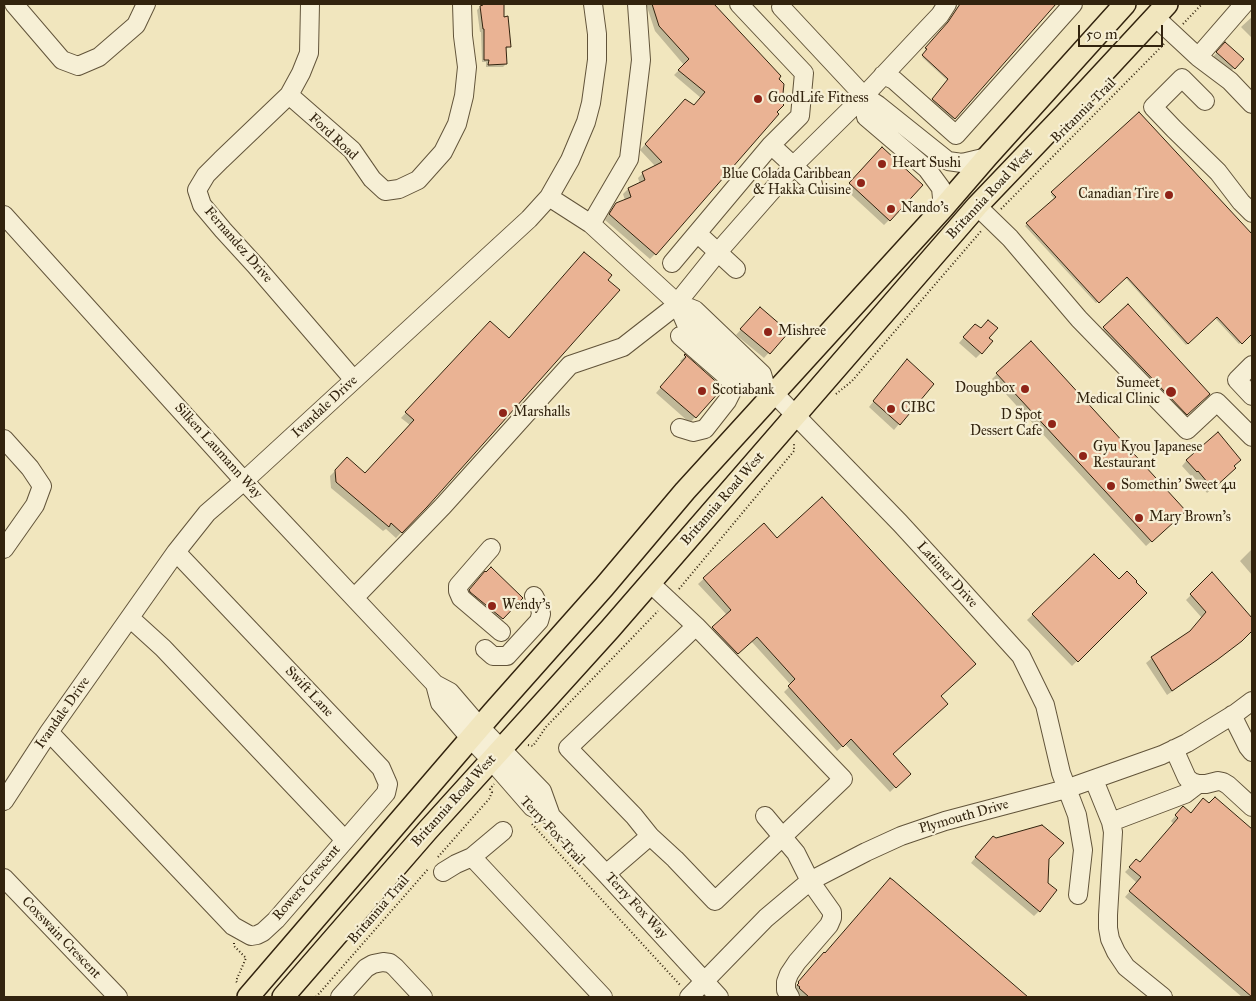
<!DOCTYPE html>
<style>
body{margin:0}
#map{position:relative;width:1256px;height:1001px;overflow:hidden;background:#f1e6be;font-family:"IM FELL Great Primer",serif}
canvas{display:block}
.frame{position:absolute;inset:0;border:5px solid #32230e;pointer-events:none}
.scale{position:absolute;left:1078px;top:25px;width:85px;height:22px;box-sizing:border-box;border:2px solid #32230e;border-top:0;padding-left:6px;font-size:15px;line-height:18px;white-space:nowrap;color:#32230e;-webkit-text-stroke:4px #f6efd5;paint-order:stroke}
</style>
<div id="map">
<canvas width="1256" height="1001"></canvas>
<div class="frame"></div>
<div class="scale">50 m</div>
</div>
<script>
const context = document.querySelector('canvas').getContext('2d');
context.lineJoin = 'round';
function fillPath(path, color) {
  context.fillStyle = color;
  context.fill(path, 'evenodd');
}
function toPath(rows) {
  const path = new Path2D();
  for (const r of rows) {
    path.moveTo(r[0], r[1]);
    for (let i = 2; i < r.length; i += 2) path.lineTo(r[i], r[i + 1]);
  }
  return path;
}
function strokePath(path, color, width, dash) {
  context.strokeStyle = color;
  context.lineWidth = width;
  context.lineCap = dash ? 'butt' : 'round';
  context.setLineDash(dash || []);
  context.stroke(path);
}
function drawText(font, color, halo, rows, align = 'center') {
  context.font = font + ' "IM FELL Great Primer",serif';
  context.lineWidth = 4.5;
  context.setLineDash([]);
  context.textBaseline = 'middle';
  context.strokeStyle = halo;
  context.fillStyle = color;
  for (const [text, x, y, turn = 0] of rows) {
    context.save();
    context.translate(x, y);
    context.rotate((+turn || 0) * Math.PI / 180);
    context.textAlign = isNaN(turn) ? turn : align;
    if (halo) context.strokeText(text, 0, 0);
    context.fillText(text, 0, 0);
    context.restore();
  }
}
fillPath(toPath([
 [483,4,502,4,502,18,510,46,505,50,506,64,503,67,486,67,486,62,482,62,481,32,480,32,477,10],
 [646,4,712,4,780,76,655,254,650,259,605,220,611,210,617,204,625,200,623,194,628,189,640,184,638,178,643,173,656,167,640,150,680,106,694,106,701,98,674,75,684,65,655,31],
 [961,4,1054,4,953,119,932,101,948,81,922,57,927,51,925,50,948,24,956,9],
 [1252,17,1252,38,1241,27],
 [1220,49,1234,68,1229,73,1212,58],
 [1138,114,1252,236,1252,332,1239,344,1215,318,1186,345,1125,277,1096,303,1025,226,1055,199,1051,195,1052,193],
 [877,154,889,220,884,225,845,189],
 [1128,306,1208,394,1181,419,1099,333],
 [755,314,787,332,764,358,736,335],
 [490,323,509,339,426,506,396,538,386,529,383,531,331,488,330,476,347,459,365,475,410,425,401,418],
 [970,330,987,338,981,353,976,358,959,343],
 [685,356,720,388,690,423,656,393,682,363,680,361],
 [902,366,932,384,894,430,869,407],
 [997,374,1180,516,1146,546,992,379],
 [1187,460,1233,466,1234,468,1207,493,1192,475,1191,476,1182,466],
 [764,524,777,539,940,696,891,754,909,774,890,792,845,744,837,751,784,692,791,685,751,641,732,658,708,633,727,615,698,584],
 [1252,549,1252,575,1240,561],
 [1094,556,1119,581,1134,582,1145,593,1072,666,1027,620],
 [1212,574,1252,620,1252,630,1235,646,1210,665,1167,695,1146,663,1152,658,1189,633,1202,618,1186,600],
 [480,578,521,598,497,624,464,596],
 [1178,813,1190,814,1247,835,1252,840,1252,997,1242,997,1125,897,1137,883,1125,872,1131,866,1139,864,1174,824,1171,821],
 [988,842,1048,858,1039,911,1034,916,971,863],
 [890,880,1026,997,798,997,794,988]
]), '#0003');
const building = toPath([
 [483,4,504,4,504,17,508,16,511,47,506,47,507,64,488,65,489,60,484,60,484,29,483,29,480,6,483,5,483,4],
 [652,4,714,4,781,76,779,79,784,84,782,103,784,105,777,112,779,114,656,255,609,214,616,203,631,197,628,188,645,180,642,172,662,162,645,144,685,99,694,105,705,92,678,70,689,59,659,26,652,4],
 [960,4,1056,4,955,119,932,99,948,79,922,55,927,49,925,48,948,22,960,4],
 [1225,42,1244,59,1235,69,1216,52,1225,42],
 [1139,112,1252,234,1252,334,1242,344,1217,317,1188,344,1127,277,1099,303,1026,223,1056,197,1051,192,1139,112],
 [882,147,923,185,890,221,849,183,882,147],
 [584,252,612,275,608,280,620,290,427,507,402,533,391,523,389,527,336,482,335,470,347,457,365,473,414,420,405,412,490,321,509,338,584,252],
 [1128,304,1210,394,1187,415,1103,327,1128,304],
 [760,307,789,332,770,354,740,329,760,307],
 [988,320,998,328,989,338,993,341,982,354,963,337,975,324,981,328,988,320],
 [1031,341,1186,511,1152,542,996,373,1031,341],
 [685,354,722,387,720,391,696,418,660,387,686,357,684,355,685,354],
 [907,359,934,384,900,425,873,401,907,359],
 [1218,432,1241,460,1234,466,1236,468,1213,489,1198,471,1197,472,1186,460,1218,432],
 [822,497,976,664,941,696,948,704,893,754,911,774,896,788,851,739,843,747,788,686,795,679,757,637,738,654,712,627,731,610,703,578,764,523,777,538,822,497],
 [1094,554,1119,579,1127,571,1137,581,1136,582,1147,593,1078,662,1032,614,1094,554],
 [491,567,523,598,503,619,470,592,469,590,485,571,486,572,491,567],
 [1212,572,1252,618,1252,631,1242,641,1217,660,1172,691,1151,657,1190,631,1206,612,1190,594,1212,572],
 [1215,797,1252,829,1252,997,1129,891,1141,877,1129,867,1136,859,1140,862,1178,818,1175,815,1183,806,1191,813,1203,798,1209,803,1215,797],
 [1042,825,1064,843,1049,859,1048,883,1057,890,1040,912,975,857,993,836,996,838,1042,825],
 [890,878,893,880,1028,997,809,997,799,988,800,987,797,985,799,983,798,982,824,952,825,953,890,878]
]);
fillPath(building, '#eab394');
strokePath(building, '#32230e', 1);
const minor = toPath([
 [14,4,62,60,78,66,99,57,136,25,146,4],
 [310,4,309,53,301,73,289,95,221,160,206,175,197,190,202,205,223,230,255,265,354,380],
 [781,7,864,96,878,105,948,161,962,163,987,157],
 [1155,17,1198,57,1230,81,1252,104],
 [1198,57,1244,4],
 [883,75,894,80,956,135,1073,4],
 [289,95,352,150,372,179,385,191,399,189,418,180,443,152,457,124,464,96,467,67,463,36,462,4],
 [864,96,866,117,927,169,941,188,943,208],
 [1205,101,1182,78,1153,107,1174,129,1218,172,1241,202,1252,213],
 [771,145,813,184],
 [549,197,591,224,629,159,641,60,637,4],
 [977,206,1010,238,1079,319,1187,430,1217,402,1252,437],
 [4,215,244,481,435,684,450,692,480,727,542,791,551,816],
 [591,224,677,303,695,310,762,374,765,384,900,523,945,572,1021,656,1045,705,1061,773,1077,815,1083,850,1078,895],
 [697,233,736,269],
 [672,263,771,145,800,116,804,73,739,4],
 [677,303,686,324,753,383,765,384],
 [680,336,726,376,733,384,732,391,727,401,705,429,693,432,680,428],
 [1252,365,1237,380,1252,396],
 [4,439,30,468,42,486,35,505,4,549],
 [491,548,458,586,458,591,461,598,501,632],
 [650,583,696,626],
 [355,597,443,506,570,365,623,347,673,308,718,252,797,162,864,96,923,33,940,15,947,4],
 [130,618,163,648,344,839],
 [696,626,843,779,715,901,675,859,650,836,634,816,568,748,696,626],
 [485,649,493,656,507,656,539,621,541,614,540,608,534,596],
 [435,684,440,703,470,738,491,760,532,807,551,816,606,874,719,997],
 [1232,715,1248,747,1252,752],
 [49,732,233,926,251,936,257,935,263,932,276,920,386,793,388,784,381,768,176,552],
 [1174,749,1187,778,1192,782,1198,784,1206,784,1218,781,1223,782,1228,785,1252,807],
 [1094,780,1111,822,1113,832,1108,915,1108,928,1110,939,1116,952,1126,967,1163,997],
 [4,801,49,732,176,552,207,513,244,481,529,219,549,197,570,160,586,122,591,103,597,60,597,34,593,4],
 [765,816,796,853,810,881,832,912,832,918,829,925,797,962,789,974,786,982,786,990,790,997],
 [1111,822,1185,794,1198,784],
 [472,857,603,997],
 [443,872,456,864,472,857,503,831],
 [606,874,650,836],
 [4,878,118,997],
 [340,997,366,968,373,964,383,962,390,963,395,967,423,997],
 [689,997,766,918,810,881,866,852,901,836,945,821,1066,789,1162,755,1187,743,1236,713,1252,701]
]);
const major = toPath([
 [248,997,493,712,604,587,685,491,943,208,987,157,1125,4],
 [283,997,427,831,610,629,977,206,1064,115,1167,4]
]);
strokePath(minor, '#62543a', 20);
strokePath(major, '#32230e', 24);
strokePath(toPath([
 [1183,24,1202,4],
 [1001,209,1164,44],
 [836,394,852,381,982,230],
 [679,589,794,451,794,443],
 [528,745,533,746,546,727,658,611],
 [532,824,681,986],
 [438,857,489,799,492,792,490,789,494,784],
 [234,943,234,946,246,958,236,981,238,984],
 [316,997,429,868]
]), '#32230e', 2, [1, 2.5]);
strokePath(minor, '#f6efd5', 18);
strokePath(major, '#f1e6be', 21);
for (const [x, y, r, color] of [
 [758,99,5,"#8f2418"],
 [882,164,5,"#8f2418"],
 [861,183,5,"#8f2418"],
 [1169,195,5,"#8f2418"],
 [891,209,5,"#8f2418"],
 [768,332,5,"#8f2418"],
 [1025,389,5,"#8f2418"],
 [702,391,5,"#8f2418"],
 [1171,392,6,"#8f2418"],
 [891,409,5,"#8f2418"],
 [503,413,5,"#8f2418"],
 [1052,424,5,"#8f2418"],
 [1083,456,5,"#8f2418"],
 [1111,486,5,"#8f2418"],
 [1139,518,5,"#8f2418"],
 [492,606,5,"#8f2418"]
]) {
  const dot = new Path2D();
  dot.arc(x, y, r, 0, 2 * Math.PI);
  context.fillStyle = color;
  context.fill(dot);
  strokePath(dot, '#f6efd5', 2);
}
drawText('14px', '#32230e', '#f6efd5', [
 ["GoodLife Fitness",768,99],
 ["Heart Sushi",892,164],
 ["Blue Colada Caribbean",851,175,"right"],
 ["& Hakka Cuisine",851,191,"right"],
 ["Canadian Tire",1159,195,"right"],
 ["Nando's",901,209],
 ["Mishree",778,332],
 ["Sumeet",1160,384,"right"],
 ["Medical Clinic",1160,400,"right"],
 ["Doughbox",1015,389,"right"],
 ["Scotiabank",712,391],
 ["CIBC",901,409],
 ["Marshalls",513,413],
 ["D Spot",1042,416,"right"],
 ["Dessert Cafe",1042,432,"right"],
 ["Gyu Kyou Japanese",1093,448],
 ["Restaurant",1093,464],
 ["Somethin' Sweet 4u",1121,486],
 ["Mary Brown's",1149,518],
 ["Wendy's",502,606]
], 'left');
drawText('14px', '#32230e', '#f6efd5', [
 ["Britannia Trail",1084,111,-45],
 ["Ford Road",333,137,43],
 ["Britannia Road West",990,194,-47],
 ["Fernandez Drive",238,245,49],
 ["Ivandale Drive",325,407,-43],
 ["Silken Laumann Way",218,451,48],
 ["Britannia Road West",723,499,-49],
 ["Latimer Drive",947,575,48],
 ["Swift Lane",309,692,47],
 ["Ivandale Drive",63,713,-55],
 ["Britannia Road West",454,801,-48],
 ["Plymouth Drive",964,817,-16],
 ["Terry Fox Trail",552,831,47],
 ["Rowers Crescent",307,883,-49],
 ["Terry Fox Way",636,906,47],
 ["Britannia Trail",379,910,-49],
 ["Coxswain Crescent",61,938,46]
]);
</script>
